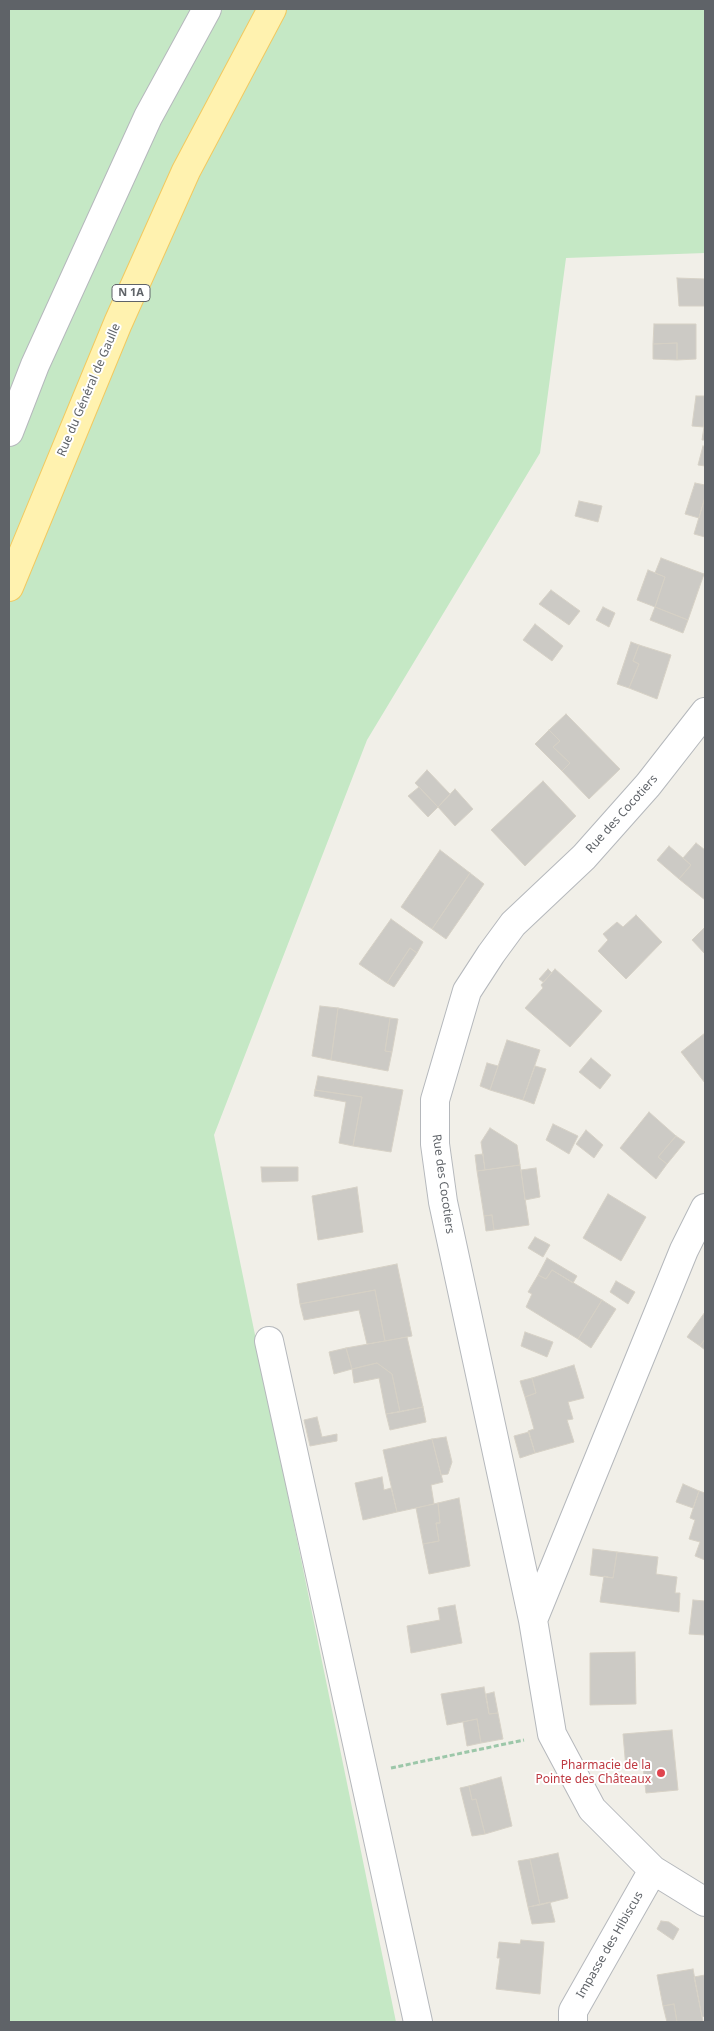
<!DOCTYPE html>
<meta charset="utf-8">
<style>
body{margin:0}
#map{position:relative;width:714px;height:2031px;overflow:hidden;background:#f1efe8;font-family:"Noto Sans",sans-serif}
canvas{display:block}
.frame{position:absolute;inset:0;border:10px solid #5f6368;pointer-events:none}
</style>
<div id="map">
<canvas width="714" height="2031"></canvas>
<div class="frame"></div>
</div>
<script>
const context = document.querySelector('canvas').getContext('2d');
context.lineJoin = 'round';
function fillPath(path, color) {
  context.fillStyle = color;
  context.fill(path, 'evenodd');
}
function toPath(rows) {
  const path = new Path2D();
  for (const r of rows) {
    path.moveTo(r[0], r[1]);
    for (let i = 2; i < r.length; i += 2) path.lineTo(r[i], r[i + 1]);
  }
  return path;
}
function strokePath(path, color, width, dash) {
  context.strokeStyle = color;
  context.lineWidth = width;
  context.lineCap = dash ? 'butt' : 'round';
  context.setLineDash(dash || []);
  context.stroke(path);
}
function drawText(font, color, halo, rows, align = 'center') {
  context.font = font + ' "Noto Sans",sans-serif';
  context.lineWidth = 4;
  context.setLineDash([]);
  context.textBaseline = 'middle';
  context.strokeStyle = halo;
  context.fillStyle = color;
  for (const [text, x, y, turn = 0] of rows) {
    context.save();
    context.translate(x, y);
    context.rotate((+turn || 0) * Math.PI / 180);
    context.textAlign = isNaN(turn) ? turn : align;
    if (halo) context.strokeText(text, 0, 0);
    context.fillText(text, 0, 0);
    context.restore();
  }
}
fillPath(toPath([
 [9,9,705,9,705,253,566,258,540,453,367,740,214,1135,396,2022,9,2022]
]), '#c5e8c5');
const building = toPath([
 [677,278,705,279,705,306,679,306,677,278],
 [654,324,696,324,696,359,677,360,677,343,653,344,654,324],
 [677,343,677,360,653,359,653,344,677,343],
 [696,396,705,396,704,427,692,426,696,396],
 [705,414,705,440,702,440,704,427,705,414],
 [703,446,705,447,705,466,698,465,703,446],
 [695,483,705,485,705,497,699,518,685,514,695,483],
 [705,497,705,537,694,534,705,497],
 [579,501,602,506,598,522,575,516,579,501],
 [661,558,704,574,688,620,655,607,665,577,655,573,661,558],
 [648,570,665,577,655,607,637,600,648,570],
 [551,590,580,611,569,625,539,604,551,590],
 [603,607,615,613,609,627,596,620,603,607],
 [655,607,688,620,683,633,650,620,655,607],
 [535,624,563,646,552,661,523,640,535,624],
 [631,642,639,645,633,661,639,664,629,688,617,684,631,642],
 [639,645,671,655,657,699,629,688,639,664,633,661,639,645],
 [566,714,620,769,589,799,562,771,570,763,553,747,560,741,549,730,566,714],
 [549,730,560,741,553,747,570,763,562,771,535,744,549,730],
 [427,770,450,794,438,807,415,783,427,770],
 [543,781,576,816,525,866,491,830,543,781],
 [419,787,438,807,428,817,408,796,419,787],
 [455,789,473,809,455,826,438,807,455,789],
 [696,843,705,850,705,900,679,879,691,865,683,858,696,843],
 [669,846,691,865,679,879,657,860,669,846],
 [440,850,470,873,432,929,401,907,440,850],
 [470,873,484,884,446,939,432,929,470,873],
 [636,915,662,942,626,979,598,951,608,940,603,934,617,922,623,927,636,915],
 [391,919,423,942,417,953,410,948,387,983,359,964,391,919],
 [705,927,705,954,692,940,705,927],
 [410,948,417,953,394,987,387,983,410,948],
 [548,969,552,973,543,982,539,979,548,969],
 [555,969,602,1011,570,1047,525,1008,543,988,541,985,555,969],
 [320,1006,338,1008,331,1060,312,1056,320,1006],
 [338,1008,390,1018,385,1051,392,1052,388,1071,331,1060,338,1008],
 [390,1018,398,1019,392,1052,385,1051,390,1018],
 [705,1033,705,1083,681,1052,705,1033],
 [507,1040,540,1050,523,1100,490,1090,507,1040],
 [591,1058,611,1075,600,1089,579,1072,591,1058],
 [487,1063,498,1066,490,1090,480,1086,487,1063],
 [535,1066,546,1069,534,1104,523,1100,535,1066],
 [318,1076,403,1090,391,1152,353,1146,362,1097,315,1090,318,1076],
 [315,1090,362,1097,353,1146,339,1143,346,1102,314,1096,315,1090],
 [649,1112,676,1136,658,1157,667,1164,656,1179,620,1148,649,1112],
 [553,1124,578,1136,569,1154,546,1140,553,1124],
 [490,1128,517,1145,520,1165,485,1170,481,1142,490,1128],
 [586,1130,603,1145,594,1158,576,1144,586,1130],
 [676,1136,685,1142,667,1164,658,1157,676,1136],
 [483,1154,485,1170,477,1171,475,1155,483,1154],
 [520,1165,529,1225,494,1230,492,1215,484,1216,477,1171,520,1165],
 [261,1167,298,1167,298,1181,262,1182,261,1167],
 [536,1168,540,1197,525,1200,521,1170,536,1168],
 [357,1187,363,1232,318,1240,312,1196,357,1187],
 [608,1194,646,1217,621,1261,583,1238,608,1194],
 [492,1215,494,1230,486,1231,484,1216,492,1215],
 [535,1237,550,1245,543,1257,528,1248,535,1237],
 [547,1258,577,1276,573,1283,552,1270,546,1279,538,1275,547,1258],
 [397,1264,412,1336,385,1341,375,1290,300,1304,297,1284,397,1264],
 [552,1270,602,1300,578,1339,526,1307,532,1294,528,1292,538,1275,546,1279,552,1270],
 [616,1281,635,1292,628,1304,610,1292,616,1281],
 [375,1290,385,1341,367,1344,359,1310,304,1320,300,1304,375,1290],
 [602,1300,616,1309,591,1348,578,1339,602,1300],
 [705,1312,705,1339,700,1346,687,1337,705,1312],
 [525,1332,553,1342,547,1357,521,1346,525,1332],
 [407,1337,423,1407,400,1412,392,1374,377,1363,352,1369,346,1348,407,1337],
 [705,1339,705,1350,700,1346,705,1339],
 [346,1348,352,1369,334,1374,329,1352,346,1348],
 [377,1363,392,1374,400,1412,386,1414,379,1378,354,1383,352,1369,377,1363],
 [574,1365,584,1398,568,1402,573,1419,567,1420,574,1442,535,1453,528,1431,534,1429,525,1397,536,1393,532,1378,574,1365],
 [532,1378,536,1393,525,1397,520,1381,532,1378],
 [423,1407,426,1422,390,1430,386,1414,423,1407],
 [317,1417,322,1437,337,1434,337,1441,310,1446,304,1420,317,1417],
 [529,1432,535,1453,520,1458,514,1436,529,1432],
 [446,1437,452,1462,448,1474,441,1475,432,1439,446,1437],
 [432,1439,443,1482,431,1485,434,1504,397,1512,383,1450,432,1439],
 [382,1477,384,1490,391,1488,397,1512,363,1520,355,1483,382,1477],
 [683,1484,699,1491,693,1508,676,1502,683,1484],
 [699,1491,705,1493,705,1560,695,1556,700,1542,689,1539,695,1520,690,1518,699,1491],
 [459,1498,470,1566,429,1574,423,1544,439,1541,436,1523,440,1523,438,1503,459,1498],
 [438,1503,440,1523,436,1523,439,1541,423,1544,416,1508,438,1503],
 [593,1549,617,1552,613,1578,590,1575,593,1549],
 [617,1552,658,1557,656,1574,677,1577,675,1593,680,1593,679,1612,600,1602,604,1576,613,1578,617,1552],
 [693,1600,705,1601,705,1635,689,1634,693,1600],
 [455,1605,462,1643,411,1653,407,1626,440,1620,438,1608,455,1605],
 [635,1652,636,1704,590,1705,590,1653,635,1652],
 [484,1687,489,1714,498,1713,503,1739,481,1743,477,1719,447,1725,441,1694,484,1687],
 [494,1692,498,1713,489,1714,486,1694,494,1692],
 [477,1719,481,1743,467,1746,463,1722,477,1719],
 [672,1730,678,1790,646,1793,643,1767,626,1769,623,1734,672,1730],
 [501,1777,512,1826,485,1834,476,1799,472,1800,469,1786,501,1777],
 [469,1786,472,1800,476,1799,485,1834,472,1836,460,1788,469,1786],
 [558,1853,568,1898,540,1905,530,1859,558,1853],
 [530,1859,540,1905,528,1907,518,1861,530,1859],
 [550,1902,555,1922,532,1924,528,1907,550,1902],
 [661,1921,669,1922,679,1929,673,1940,657,1929,661,1921],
 [521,1940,544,1942,540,1994,496,1989,500,1958,497,1958,499,1942,520,1944,521,1940],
 [693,1969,703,2022,677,2022,674,2004,663,2006,657,1975,693,1969],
 [705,1975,705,2016,702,2017,694,1977,705,1975],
 [674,2004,677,2022,667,2022,663,2006,674,2004]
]);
fillPath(building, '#cccac5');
strokePath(building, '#d6d1c6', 1);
const minor = toPath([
 [9,432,35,365,148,117,207,9],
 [705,1208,684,1250,533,1620,552,1734,592,1809,653,1870,705,1902],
 [269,1341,418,2022],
 [533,1620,443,1202,435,1144,435,1100,467,991,491,954,513,924,584,857,648,785,705,712],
 [573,2022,573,2011,653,1870]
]);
const major = toPath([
 [9,587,118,323,186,171,272,9]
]);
strokePath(minor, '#b5b8bc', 30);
strokePath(major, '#f2c960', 30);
strokePath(toPath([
 [391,1768,524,1740]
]), '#9cc7a9', 3, [5, 2.5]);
strokePath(minor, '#fff', 28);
strokePath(major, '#fff2af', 28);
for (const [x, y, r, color] of [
 [661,1773,5,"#e0444e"]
]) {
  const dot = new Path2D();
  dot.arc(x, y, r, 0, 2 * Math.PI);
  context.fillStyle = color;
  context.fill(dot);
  strokePath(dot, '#fff', 2);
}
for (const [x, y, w] of [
 [131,293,38]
]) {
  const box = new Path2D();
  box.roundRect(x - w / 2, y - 8.5, w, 17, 4);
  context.fillStyle = '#fff';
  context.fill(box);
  strokePath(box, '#5f6368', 1);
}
drawText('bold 11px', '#5f6368', null, [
 ["N 1A",131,293]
]);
drawText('12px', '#5f6368', '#fff', [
 ["Rue du Général de Gaulle",89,390,-67],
 ["Rue des Cocotiers",622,814,-48],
 ["Rue des Cocotiers",443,1184,82],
 ["Impasse des Hibiscus",610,1945,-60]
]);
drawText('12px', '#be3a42', '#fff', [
 ["Pharmacie de la",651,1766],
 ["Pointe des Châteaux",651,1780]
], 'right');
</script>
